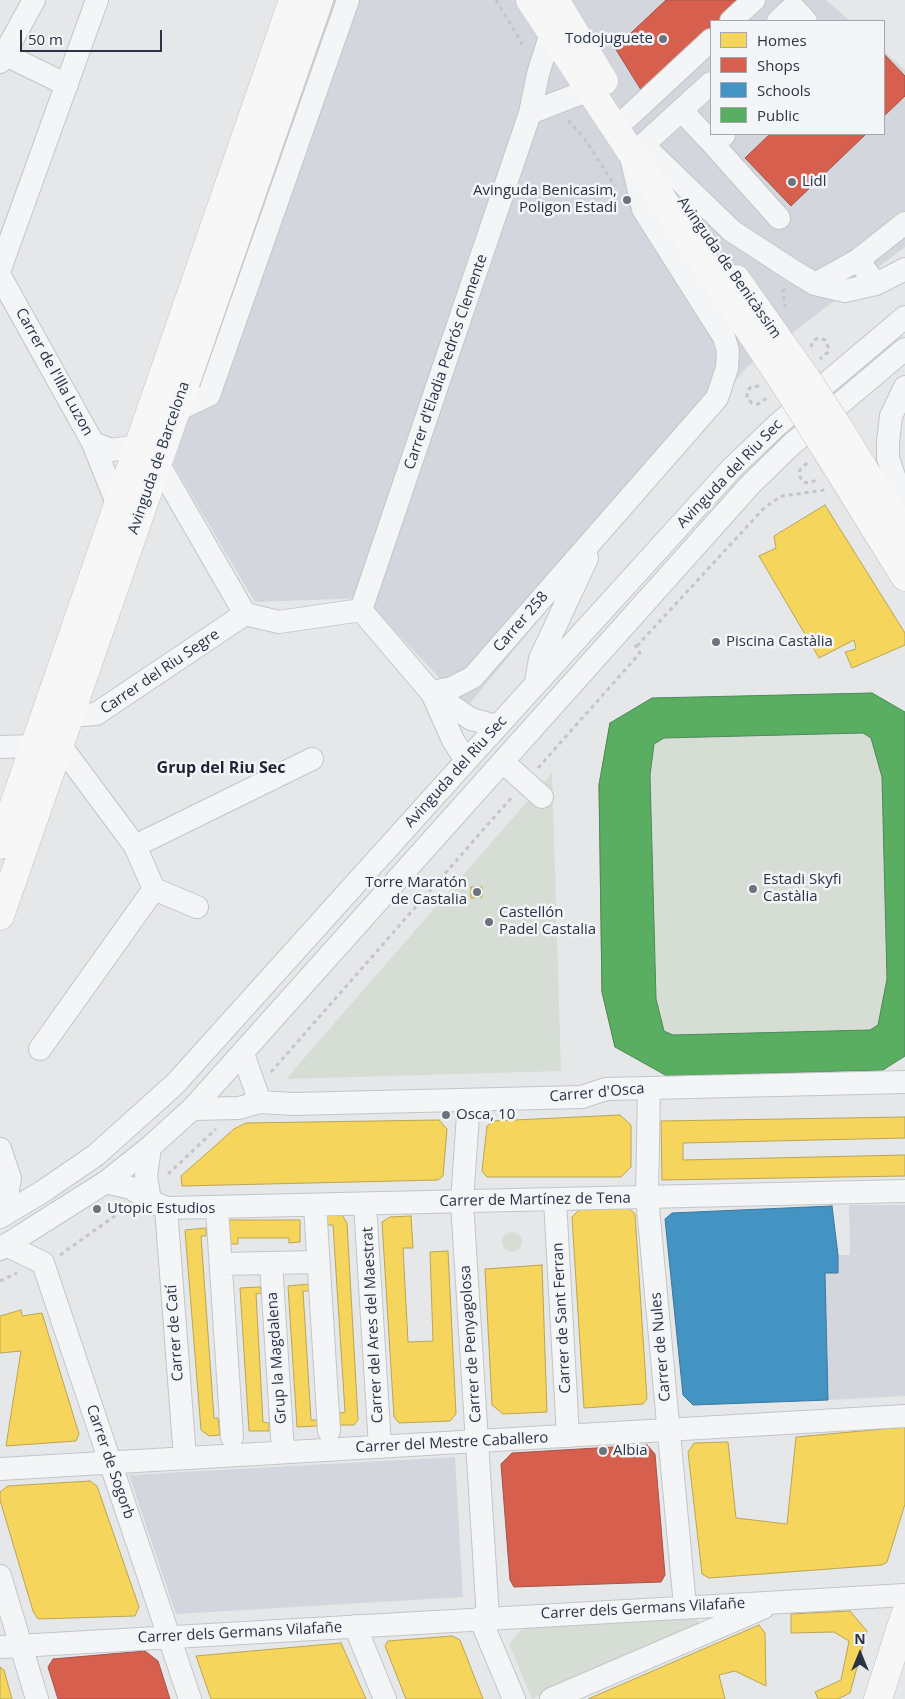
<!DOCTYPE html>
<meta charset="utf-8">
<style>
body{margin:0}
#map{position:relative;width:905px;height:1699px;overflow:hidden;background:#e5e7e9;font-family:"Open Sans",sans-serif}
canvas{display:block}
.legend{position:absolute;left:710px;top:20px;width:175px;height:115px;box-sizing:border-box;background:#f3f5f8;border:1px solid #a3a8b0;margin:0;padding:6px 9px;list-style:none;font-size:15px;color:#2b3443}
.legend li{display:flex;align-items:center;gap:10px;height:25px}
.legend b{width:25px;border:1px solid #a3a8b0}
.north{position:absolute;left:835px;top:1629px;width:50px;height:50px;-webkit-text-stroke:4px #f3f5f8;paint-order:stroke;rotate:0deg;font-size:14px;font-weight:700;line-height:20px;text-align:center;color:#2b3443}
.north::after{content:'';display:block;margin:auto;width:18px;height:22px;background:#2b3443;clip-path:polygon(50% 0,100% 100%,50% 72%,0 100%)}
.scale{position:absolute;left:20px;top:30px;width:142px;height:22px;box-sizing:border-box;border:2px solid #2b3443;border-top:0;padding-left:6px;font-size:15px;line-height:18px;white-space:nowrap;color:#2b3443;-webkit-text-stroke:4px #f3f5f8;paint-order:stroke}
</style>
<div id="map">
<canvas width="905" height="1699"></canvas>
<ul class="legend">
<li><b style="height:14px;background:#f6d55c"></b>Homes</li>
<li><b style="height:14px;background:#d6604d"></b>Shops</li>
<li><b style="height:14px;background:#4393c3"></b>Schools</li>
<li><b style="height:14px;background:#5aae61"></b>Public</li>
</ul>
<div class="north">N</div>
<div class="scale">50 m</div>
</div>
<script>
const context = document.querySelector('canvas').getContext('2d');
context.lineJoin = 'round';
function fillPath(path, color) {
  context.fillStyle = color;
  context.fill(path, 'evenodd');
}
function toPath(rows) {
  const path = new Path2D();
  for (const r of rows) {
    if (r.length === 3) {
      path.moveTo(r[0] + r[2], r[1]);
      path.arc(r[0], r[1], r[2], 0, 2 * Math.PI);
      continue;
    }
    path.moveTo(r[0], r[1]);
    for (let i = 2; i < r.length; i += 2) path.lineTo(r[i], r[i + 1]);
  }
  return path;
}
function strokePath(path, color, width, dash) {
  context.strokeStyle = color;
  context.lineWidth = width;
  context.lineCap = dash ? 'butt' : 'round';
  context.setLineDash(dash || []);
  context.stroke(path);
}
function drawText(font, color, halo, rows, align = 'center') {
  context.font = font + ' "Open Sans",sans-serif';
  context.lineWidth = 5;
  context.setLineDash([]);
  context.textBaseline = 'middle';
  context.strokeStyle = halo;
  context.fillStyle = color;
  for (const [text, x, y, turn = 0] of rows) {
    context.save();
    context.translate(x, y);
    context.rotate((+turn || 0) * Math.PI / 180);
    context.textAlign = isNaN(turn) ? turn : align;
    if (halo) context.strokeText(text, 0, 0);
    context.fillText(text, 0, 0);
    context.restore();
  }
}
fillPath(toPath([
 [330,0,826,0,850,21,711,21,711,134,884,134,884,51,905,70,905,247,746,368,467,707,364,598,255,602,173,464],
 [849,1205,905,1205,905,1396,828,1400,825,1273,838,1273,838,1255,850,1255],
 [455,1457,463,1597,176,1614,129,1475]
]), '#d3d6dc');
fillPath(toPath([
 [872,693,905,712,905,1056,667,1076,610,723,652,698],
 [552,773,561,1071,286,1079],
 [512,1242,10],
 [697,1618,699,1626,532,1699,509,1644,523,1628]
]), '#d5ddd5');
const homes = toPath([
 [825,505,905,633,905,645,852,668,845,652,856,649,854,640,819,658,759,556,776,548,774,536,825,505],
 [610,723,649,738,641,791,647,991,656,1032,615,1047,602,992,599,785,610,723],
 [471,887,482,887,482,897,471,898,471,887],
 [620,1115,631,1125,631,1167,621,1177,487,1177,482,1171,487,1126,494,1121,620,1115],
 [905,1117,905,1138,683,1143,683,1160,905,1155,905,1176,662,1180,661,1121,905,1117],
 [439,1120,447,1129,443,1176,438,1180,182,1186,181,1176,234,1129,246,1123,439,1120],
 [626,1206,635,1214,647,1399,643,1404,584,1408,572,1217,580,1209,626,1206],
 [324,1214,342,1215,347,1223,358,1420,354,1425,337,1425,335,1414,345,1412,333,1225,324,1225,324,1214],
 [411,1216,413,1248,403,1248,408,1342,433,1341,430,1252,448,1251,456,1414,450,1421,399,1423,394,1417,382,1222,390,1217,411,1216],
 [227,1220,300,1220,300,1242,289,1243,289,1238,238,1238,238,1244,227,1244,227,1220],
 [206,1228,206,1236,201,1236,214,1418,218,1418,220,1435,209,1436,201,1430,185,1230,206,1228],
 [542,1265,547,1412,503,1414,492,1405,485,1269,542,1265],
 [309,1284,309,1291,303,1291,311,1420,318,1420,318,1426,297,1427,288,1286,309,1284],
 [260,1287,262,1293,256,1294,263,1422,269,1423,269,1431,249,1431,240,1288,260,1287],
 [21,1310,22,1316,42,1313,79,1434,76,1441,6,1446,21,1351,0,1353,0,1316,21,1310],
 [905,1427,905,1504,887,1562,882,1565,709,1578,702,1574,688,1452,694,1443,728,1442,736,1518,787,1524,796,1437,905,1427],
 [90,1481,97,1486,139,1607,135,1616,38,1619,33,1611,0,1500,0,1492,8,1486,90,1481],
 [850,1611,867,1631,850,1693,838,1699,818,1699,815,1692,841,1680,849,1641,834,1632,791,1633,791,1614,850,1611],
 [759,1625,765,1633,766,1686,735,1671,719,1675,725,1699,588,1699,759,1625],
 [452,1636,460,1640,483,1699,406,1699,385,1646,388,1641,452,1636],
 [341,1643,366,1699,211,1699,196,1656,341,1643],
 [0,1667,4,1670,12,1699,0,1699,0,1667]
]);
fillPath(homes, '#f6d55c');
strokePath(homes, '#b9a554', 1);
const shops = toPath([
 [666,0,739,0,721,21,711,21,711,30,643,93,615,48,666,0],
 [884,54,905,76,905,96,884,116,884,54],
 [770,134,866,134,791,206,745,158,770,134],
 [647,1445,655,1454,665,1575,661,1582,514,1587,510,1580,501,1464,512,1453,647,1445],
 [145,1651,158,1661,170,1699,58,1699,48,1667,53,1659,145,1651]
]);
fillPath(shops, '#d6604d');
strokePath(shops, '#a3534a', 1);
const schools = toPath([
 [832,1206,838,1255,838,1273,825,1273,828,1400,693,1405,683,1395,665,1219,672,1213,832,1206]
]);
fillPath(schools, '#4393c3');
strokePath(schools, '#3c769d', 1);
const public = toPath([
 [872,693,905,712,905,1056,883,1070,667,1076,615,1047,602,992,599,785,610,723,652,698,872,693],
 [863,733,871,738,882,777,887,979,878,1025,870,1030,673,1035,664,1031,656,999,650,775,654,744,664,738,863,733]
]);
fillPath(public, '#5aae61');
strokePath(public, '#4c8958', 1);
const minor = toPath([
 [731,21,754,0],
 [778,21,793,7,806,21],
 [0,52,67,85],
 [0,62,34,0],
 [711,83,643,145,732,231,795,272,815,284,845,291,876,284,905,269],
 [681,110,713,144,724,135],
 [530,113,589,90],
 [627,118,711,40],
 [713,144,779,218],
 [858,260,905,223],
 [0,269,97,0],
 [0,276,93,443,118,506],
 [815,284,858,260,876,284],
 [905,387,891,416,888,442,888,458,899,491,905,500],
 [175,411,209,395,348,0],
 [93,443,111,450,138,446],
 [158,463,245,614,279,622,361,610,431,692,471,719,497,726],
 [361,610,530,113,538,74,551,33],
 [536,682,540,659,587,558],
 [431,692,452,688,473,677,717,398,727,368,728,351,724,337,643,209,631,157],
 [432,693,453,740,466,761],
 [70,716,96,714,245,614],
 [60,745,135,846,154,889],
 [0,747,34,746],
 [503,762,542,797],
 [135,846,312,759],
 [154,889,197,907],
 [40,1049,154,889],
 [243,1054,260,1102],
 [649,1088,647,1197,685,1606],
 [469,1100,462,1202,488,1618],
 [192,1109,239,1108,260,1102,293,1104,582,1097,606,1089,905,1082],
 [0,1149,10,1178,4,1215],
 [106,1182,131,1188,150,1201,166,1208,905,1191],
 [555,1200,568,1436],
 [150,1201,146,1176,150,1147],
 [365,1204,380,1447],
 [315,1205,329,1431],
 [166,1208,185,1458],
 [217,1208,232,1437],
 [0,1217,42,1192,96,1155,175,1084,466,761,732,468,777,425,905,317],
 [6,1245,43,1263,190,1699],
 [0,1249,106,1182,150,1147,192,1109,750,485,791,445,905,349],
 [271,1263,283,1452],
 [221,1264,318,1262],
 [0,1469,905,1416],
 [0,1576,37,1699],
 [480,1618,514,1699],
 [355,1626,385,1699],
 [0,1647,905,1595],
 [551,1699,763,1608]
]);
const major = toPath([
 [530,0,789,390],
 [555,0,604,81],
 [736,279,806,378],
 [840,430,905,536],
 [822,443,905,577],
 [0,845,293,0],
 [0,916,319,0],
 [878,1699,905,1615]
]);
strokePath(minor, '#c3c5c7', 24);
strokePath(major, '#c0c3c7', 29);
strokePath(toPath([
 [496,0,520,40,523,49],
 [568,120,584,138,615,186],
 [785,289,783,291,785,307],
 [811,347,813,341,818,338,825,340,828,347,828,352,820,359],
 [759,386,751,387,747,391,747,398,752,403,758,404,767,398],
 [807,463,800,470,799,475,803,482,809,483,814,481,816,478],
 [637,646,765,507,782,496,825,490],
 [538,768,640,653,635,645],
 [271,1072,512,797],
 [168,1174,216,1129],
 [60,1255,126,1208],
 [0,1281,17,1273]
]), '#c4c5c9', 3, [4, 4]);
strokePath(minor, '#f4f5f6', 22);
strokePath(major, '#f7f7f8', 28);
const majorBridge = toPath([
 [806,378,840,430],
 [789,390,822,443]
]);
strokePath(majorBridge, '#c0c3c7', 29, []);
strokePath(majorBridge, '#f7f7f8', 28);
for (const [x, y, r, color] of [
 [663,39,5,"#6c737d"],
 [792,182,5,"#6c737d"],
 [627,200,5,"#6c737d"],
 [716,642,5,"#6c737d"],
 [753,889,5,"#6c737d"],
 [477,892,5,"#6c737d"],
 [489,922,5,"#6c737d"],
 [446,1115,5,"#6c737d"],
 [97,1209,5,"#6c737d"],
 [603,1451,5,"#6c737d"]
]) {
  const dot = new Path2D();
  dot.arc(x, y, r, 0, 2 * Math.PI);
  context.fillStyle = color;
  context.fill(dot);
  strokePath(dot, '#f3f5f8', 2);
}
drawText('15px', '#2b3443', '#f3f5f8', [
 ["Todojuguete",653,39,"right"],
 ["Lidl",802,182],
 ["Avinguda Benicasim,",617,191,"right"],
 ["Poligon Estadi",617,208,"right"],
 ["Piscina Castàlia",726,642],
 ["Estadi Skyfi",763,880],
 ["Castàlia",763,897],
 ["Torre Maratón",467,883,"right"],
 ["de Castalia",467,900,"right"],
 ["Castellón",499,913],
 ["Padel Castalia",499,930],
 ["Osca, 10",456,1115],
 ["Utopic Estudios",107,1209],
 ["Albia",613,1451]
], 'left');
drawText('15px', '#2b3443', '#f3f5f8', [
 ["Avinguda de Benicàssim",729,268,55],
 ["Carrer d'Eladia Pedrós Clemente",446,362,-71],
 ["Carrer de l'Illa Luzon",54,372,61],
 ["Avinguda de Barcelona",159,458,-71],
 ["Avinguda del Riu Sec",730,474,-46],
 ["Carrer 258",521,622,-49],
 ["Carrer del Riu Segre",160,672,-34],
 ["Avinguda del Riu Sec",456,772,-48],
 ["Carrer d'Osca",597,1093,-5],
 ["Carrer de Martínez de Tena",535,1200,-1],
 ["Carrer de Sant Ferran",562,1318,-93],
 ["Carrer del Ares del Maestrat",373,1325,-93],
 ["Carrer de Catí",175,1333,-94],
 ["Carrer de Penyagolosa",471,1344,-94],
 ["Carrer de Nules",661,1347,-95],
 ["Grup la Magdalena",277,1358,-94],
 ["Carrer del Mestre Caballero",452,1443,-3],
 ["Carrer de Sogorb",110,1462,71],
 ["Carrer dels Germans Vilafañe",643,1609,-3],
 ["Carrer dels Germans Vilafañe",240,1633,-3]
]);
drawText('bold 16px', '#1d2534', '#f3f5f8', [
 ["Grup del Riu Sec",221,768]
]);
</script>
